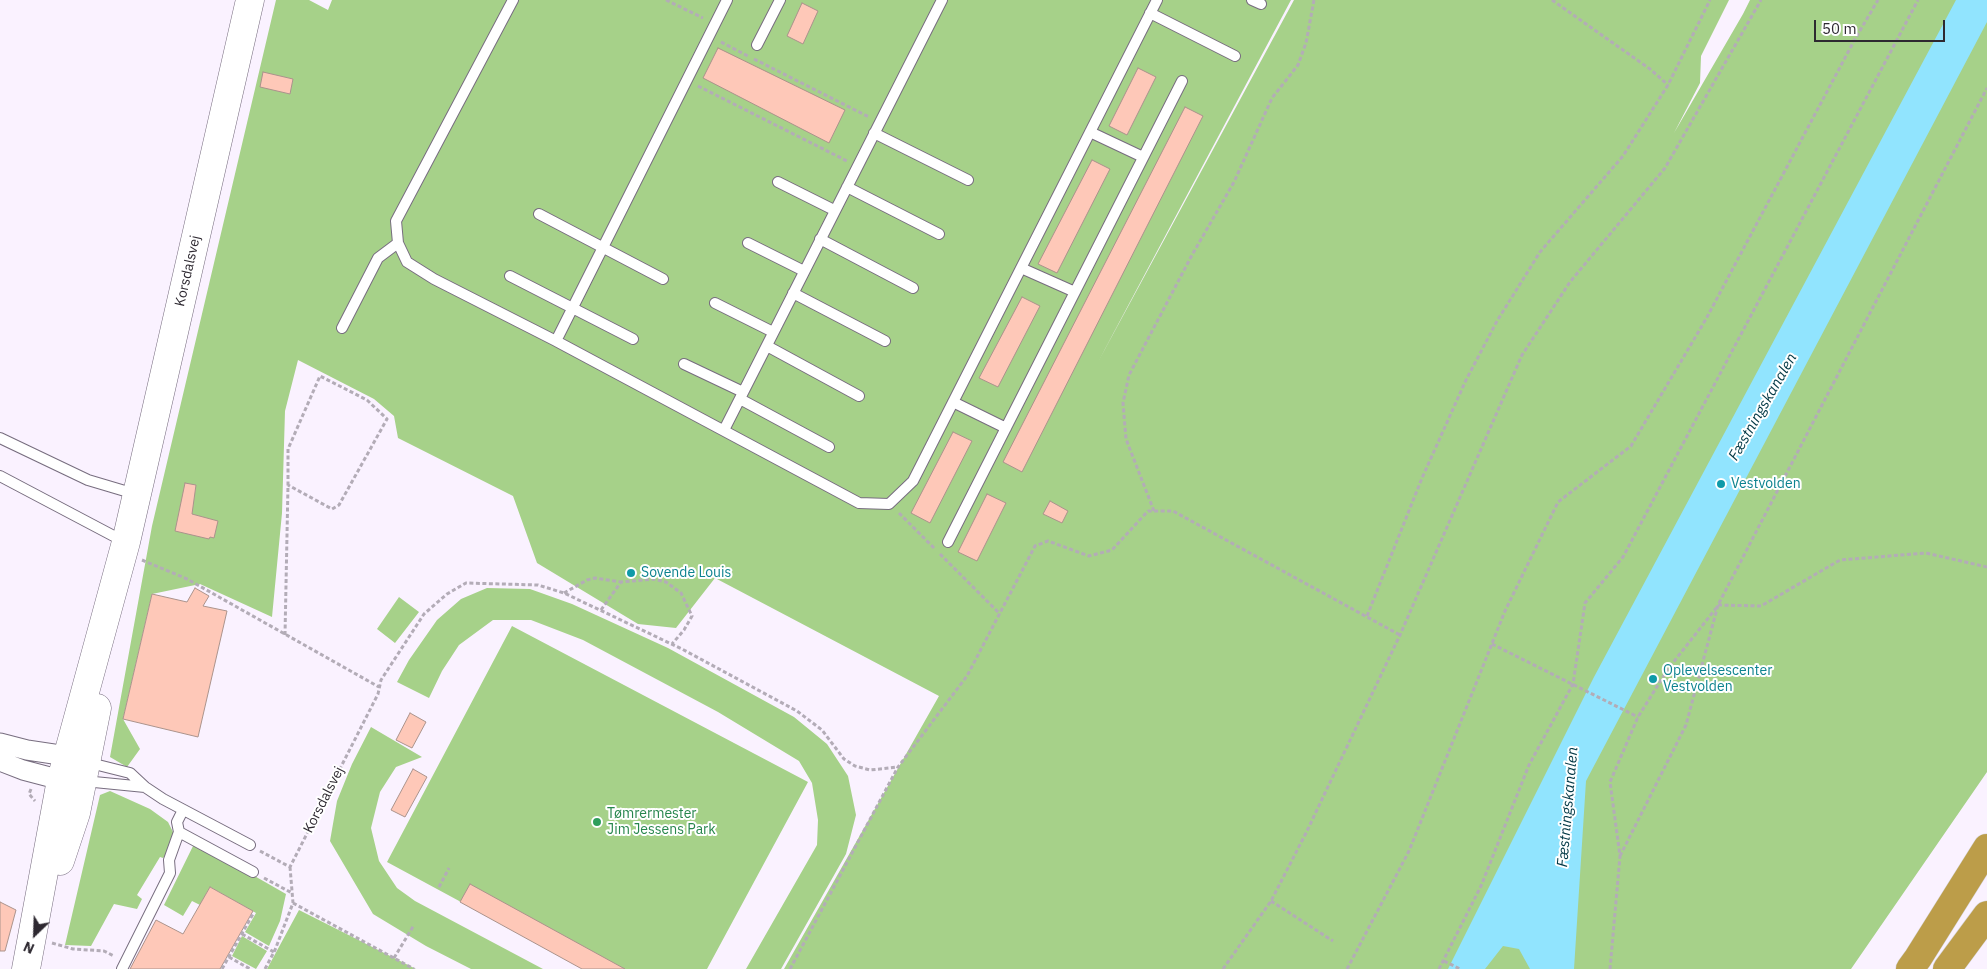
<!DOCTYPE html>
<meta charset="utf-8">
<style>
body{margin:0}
#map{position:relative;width:1987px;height:969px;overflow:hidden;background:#faf2ff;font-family:"IBM Plex Sans",sans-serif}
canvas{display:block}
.north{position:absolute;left:10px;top:909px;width:50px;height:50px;-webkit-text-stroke:4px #fff;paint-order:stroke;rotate:204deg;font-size:14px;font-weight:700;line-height:20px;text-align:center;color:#2e2931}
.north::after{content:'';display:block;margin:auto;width:18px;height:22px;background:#2e2931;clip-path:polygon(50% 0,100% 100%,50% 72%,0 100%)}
.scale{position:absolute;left:1814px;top:20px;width:131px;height:22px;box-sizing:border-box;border:2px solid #2e2931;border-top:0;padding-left:6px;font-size:15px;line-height:18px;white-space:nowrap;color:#2e2931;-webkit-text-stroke:4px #fff;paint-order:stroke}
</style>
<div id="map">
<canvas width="1987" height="969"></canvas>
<div class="north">N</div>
<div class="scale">50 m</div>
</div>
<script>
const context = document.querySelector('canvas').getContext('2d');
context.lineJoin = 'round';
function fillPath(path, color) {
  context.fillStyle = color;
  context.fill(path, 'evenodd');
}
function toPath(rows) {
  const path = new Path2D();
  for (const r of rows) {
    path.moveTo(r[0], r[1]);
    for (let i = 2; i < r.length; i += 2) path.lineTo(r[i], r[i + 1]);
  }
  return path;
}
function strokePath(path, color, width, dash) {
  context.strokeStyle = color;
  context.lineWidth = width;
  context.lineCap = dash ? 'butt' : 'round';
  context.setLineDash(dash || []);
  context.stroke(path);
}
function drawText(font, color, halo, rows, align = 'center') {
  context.font = font + ' "IBM Plex Sans",sans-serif';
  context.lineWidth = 4;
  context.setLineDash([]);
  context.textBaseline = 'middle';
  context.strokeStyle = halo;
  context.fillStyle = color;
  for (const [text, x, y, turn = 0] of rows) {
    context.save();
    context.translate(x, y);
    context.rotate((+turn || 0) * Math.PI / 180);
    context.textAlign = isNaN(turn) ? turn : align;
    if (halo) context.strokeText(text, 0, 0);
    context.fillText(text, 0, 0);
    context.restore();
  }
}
fillPath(toPath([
 [276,0,309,0,328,10,332,0,1291,0,1098,362,1294,0,1729,0,1701,56,1700,83,1674,133,1743,14,1750,0,1987,0,1987,772,1851,969,784,969,939,696,715,578,676,628,638,624,537,563,513,496,398,438,394,416,374,399,298,360,285,411,282,513,272,617,200,584,152,594,123,719,140,749,127,767,110,757,152,526],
 [487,588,530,589,572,604,668,648,794,717,827,744,848,776,856,815,846,854,781,969,746,969,817,845,818,820,812,783,799,761,718,712,583,640,531,620,493,620,459,645,442,671,429,698,397,682,409,660,437,620,461,599],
 [399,597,419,612,395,643,377,629],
 [512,626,808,782,707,969,585,969,387,862],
 [371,727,422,757,396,767,380,792,371,828,379,861,397,888,415,901,543,969,471,969,426,946,373,914,330,841,337,801,352,764],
 [110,791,150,809,168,822,174,834,170,850,163,858,160,857,137,895,142,899,137,909,114,904,91,946,65,945,100,795],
 [195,842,286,894,280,921,269,946,245,932,256,913,210,887,200,905,192,901,183,916,164,905],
 [299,910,416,969,267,969],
 [242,936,267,951,256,969,232,956]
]), '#a6d189');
fillPath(toPath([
 [1956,0,1987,0,1987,22,1586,781,1574,969,1530,969,1519,949,1503,946,1485,969,1448,969,1594,677]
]), '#91e4fe');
const building = toPath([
 [802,3,818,11,803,44,787,36,802,3],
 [718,48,845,110,829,143,703,78,718,48],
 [1138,68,1156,77,1127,135,1109,126,1138,68],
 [263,72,293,79,290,94,260,87,263,72],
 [1185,107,1203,116,1022,472,1003,462,1185,107],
 [1092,160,1110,169,1057,273,1038,264,1092,160],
 [1022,297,1040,306,998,387,979,378,1022,297],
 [953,432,972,441,930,523,911,513,953,432],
 [185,483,196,485,192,514,218,521,214,538,210,537,209,539,175,531,185,483],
 [987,494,1006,503,977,561,958,552,987,494],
 [1050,501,1068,511,1062,523,1043,514,1050,501],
 [195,588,209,596,203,606,227,611,198,737,123,719,152,594,187,602,195,588],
 [410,713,426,722,412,748,396,740,410,713],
 [413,769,427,777,405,817,391,810,413,769],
 [470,884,625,969,582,969,460,902,470,884],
 [210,887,253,911,220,969,130,969,156,920,183,934,210,887],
 [0,902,16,910,5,951,0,951,0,902]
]);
fillPath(building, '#fec8b8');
strokePath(building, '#ab938c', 1);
const lane = toPath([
 [513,0,396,221,398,243,407,262,434,279,556,341],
 [727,0,556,341,859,503,889,504,913,481,1157,0],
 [1252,0,1261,4],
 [1150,13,1235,56],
 [757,45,780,0],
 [1090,132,1143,157],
 [874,133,968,180],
 [778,182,834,210],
 [847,187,939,234],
 [539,214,663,279],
 [820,239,913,288],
 [748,243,804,271],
 [1021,268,1075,292],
 [510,276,633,339],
 [793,293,885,341],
 [715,303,773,332],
 [342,328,378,258,398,243],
 [767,346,859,396],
 [684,364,743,392],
 [740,399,829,447],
 [953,402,1006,428],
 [724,430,942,0],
 [0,438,88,480,135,494],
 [0,476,125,542],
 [948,542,1182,81],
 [86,762,130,773,145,787,163,799,250,845],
 [84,781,145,787],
 [179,832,253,872],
 [122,969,170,873,169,860,179,832,177,822,183,810]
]);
const street = toPath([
 [0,743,27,750,67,756,79,760],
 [0,761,23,770,61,780,73,781]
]);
const secondary = toPath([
 [60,861,76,813,97,708],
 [26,969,61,780,126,542,250,0]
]);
const highway = toPath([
 [1910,969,1918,958,1987,848],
 [1947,969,1987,915]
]);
strokePath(lane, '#776d7f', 12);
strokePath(street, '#776d7f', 21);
strokePath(secondary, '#776d7f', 29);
strokePath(highway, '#d5d4d6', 29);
strokePath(toPath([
 [666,0,703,18],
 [1552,0,1650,69,1668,85],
 [721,42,748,56],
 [754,59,869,117],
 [698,86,847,161],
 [1154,511,1126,439,1123,403,1129,375,1192,255,1234,182,1272,98,1298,65,1306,43,1314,0],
 [899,513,935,549],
 [940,554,1000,614],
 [142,560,187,579,379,687],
 [564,593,587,580,595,578,621,582],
 [1718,605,1761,606,1840,560,1926,553,1987,567],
 [601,610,621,582,654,579,666,582,681,593,692,616,684,630,672,644],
 [1367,616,1422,478,1466,380,1497,321,1540,252,1623,156,1668,85,1710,0],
 [285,635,288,485,288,449,320,376,367,400,387,419,339,505,332,509,288,485],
 [1492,644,1638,717],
 [31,789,29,794,35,801],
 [260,851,290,867,378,694,381,680,424,614,447,594,466,583,538,585,564,593,682,649,797,711,822,730,844,759,855,766,870,770,898,767],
 [1620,856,1686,725,1718,605,1987,88],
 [264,878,292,893],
 [439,887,449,868],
 [1271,901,1333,941],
 [293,903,414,969],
 [242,934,274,952],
 [52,943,73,949,104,951,114,956],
 [229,957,250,969],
 [394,958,414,925],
 [1444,961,1460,969],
 [222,969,253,914],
 [265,969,275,950,293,903,290,867],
 [790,969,898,767,967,676,1035,546,1048,541,1089,556,1112,550,1148,511,1173,511,1400,635],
 [1223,969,1271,901,1306,833,1400,635,1522,355,1570,282,1665,168,1761,0],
 [1347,969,1409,851,1505,611,1558,502,1631,446,1706,319,1855,39,1878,0],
 [1439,969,1481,886,1529,765,1573,684,1585,603,1623,557,1918,0],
 [1610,969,1620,856,1610,782,1638,717,1668,669,1717,607]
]), '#b3acb7', 3, [4, 2.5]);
strokePath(lane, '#fff', 10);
strokePath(street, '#fff', 19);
strokePath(secondary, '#fff', 28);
strokePath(highway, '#bc9d49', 28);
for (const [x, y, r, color] of [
 [1721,484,5,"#0f9aa8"],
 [631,573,5,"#0f9aa8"],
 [1653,679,5,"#0f9aa8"],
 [597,822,5,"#2e9e5b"]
]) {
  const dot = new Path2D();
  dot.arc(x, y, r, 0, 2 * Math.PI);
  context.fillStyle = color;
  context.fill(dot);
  strokePath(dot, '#fff', 2);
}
drawText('14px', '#2e2931', '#fff', [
 ["Korsdalsvej",188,271,-77],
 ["Korsdalsvej",324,800,-63]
]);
drawText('14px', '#0d838f', '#fff', [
 ["Vestvolden",1731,484],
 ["Sovende Louis",641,573],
 ["Oplevelsescenter",1663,671],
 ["Vestvolden",1663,687]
], 'left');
drawText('14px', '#27864d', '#fff', [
 ["Tømrermester",607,814],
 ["Jim Jessens Park",607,830]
], 'left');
drawText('italic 15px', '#033946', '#fff', [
 ["Fæstningskanalen",1763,407,-60],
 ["Fæstningskanalen",1568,807,-85]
]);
</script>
